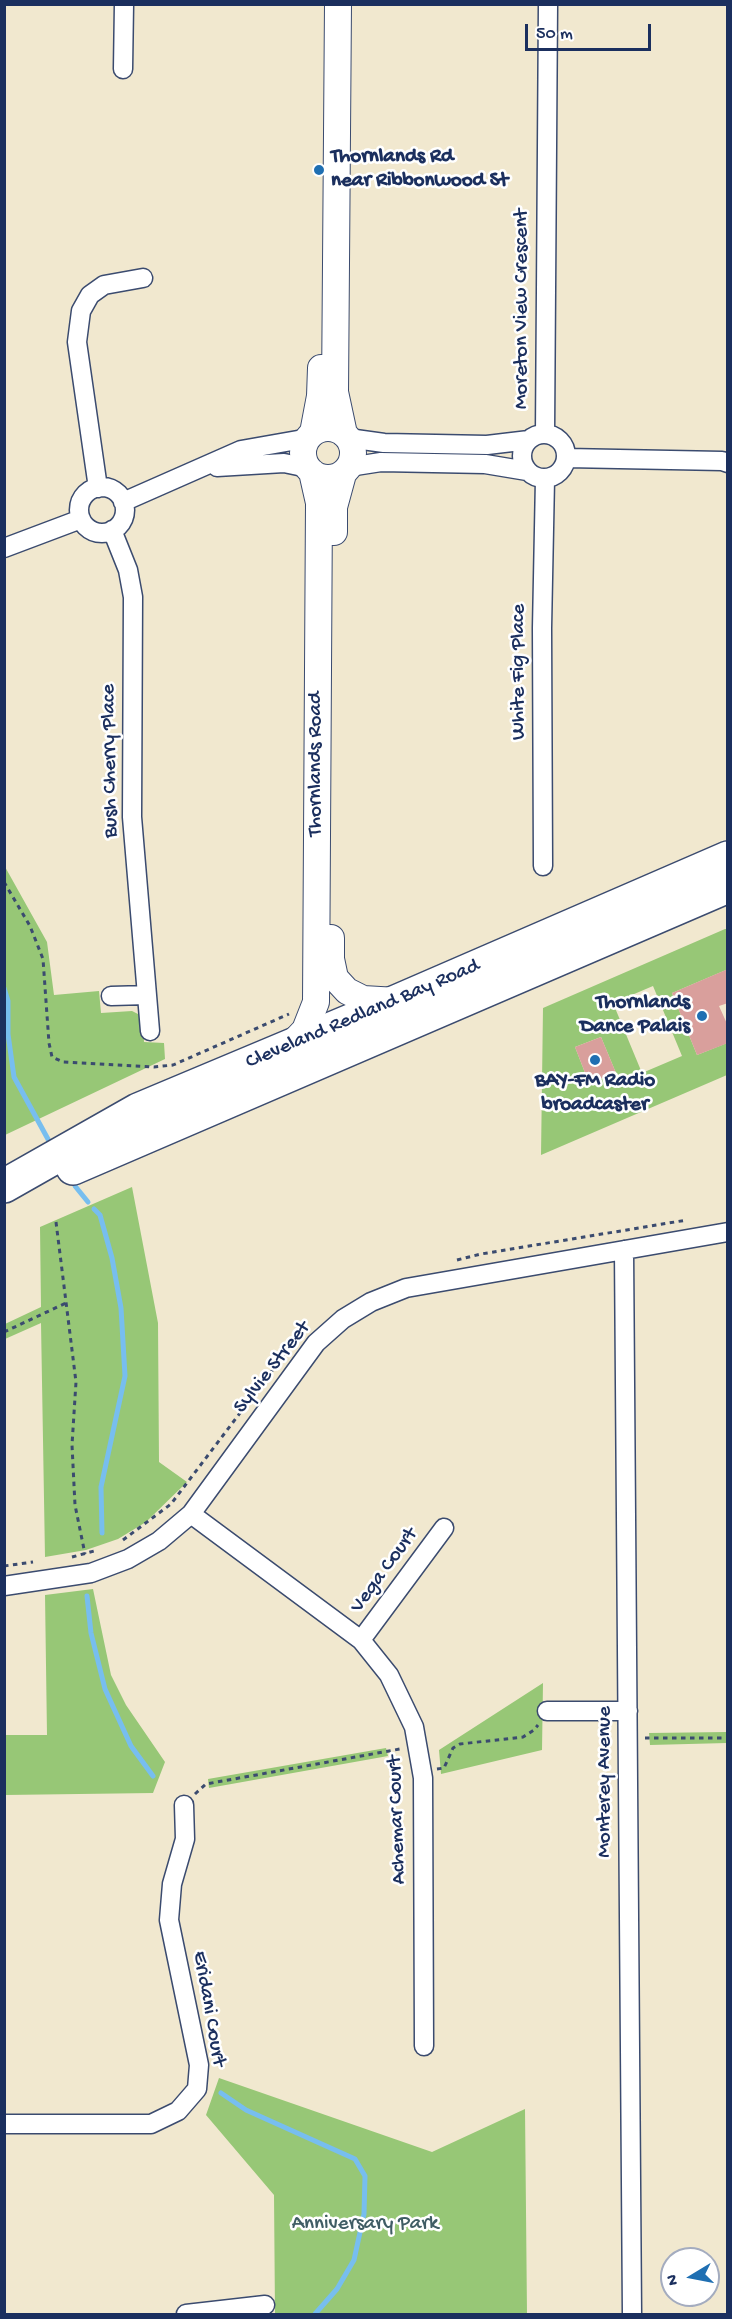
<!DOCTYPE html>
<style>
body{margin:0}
#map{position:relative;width:732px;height:2319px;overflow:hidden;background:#f1e8cf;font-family:"Gochi Hand",sans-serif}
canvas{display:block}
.frame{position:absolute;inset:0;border:6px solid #1b2f5e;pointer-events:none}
.north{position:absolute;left:660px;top:2247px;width:60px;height:60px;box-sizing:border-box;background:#fff;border:2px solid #a4acbf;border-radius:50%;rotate:260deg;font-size:16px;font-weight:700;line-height:24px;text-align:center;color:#1b2f5e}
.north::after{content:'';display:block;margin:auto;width:21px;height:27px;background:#1f6fb2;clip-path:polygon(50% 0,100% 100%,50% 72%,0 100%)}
.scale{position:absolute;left:525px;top:24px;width:126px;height:27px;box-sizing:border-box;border:3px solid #1b2f5e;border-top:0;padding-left:8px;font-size:18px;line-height:21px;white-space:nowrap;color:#1b2f5e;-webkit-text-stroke:4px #fff;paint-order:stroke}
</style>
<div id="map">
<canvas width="732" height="2319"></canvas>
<div class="frame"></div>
<div class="north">N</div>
<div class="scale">50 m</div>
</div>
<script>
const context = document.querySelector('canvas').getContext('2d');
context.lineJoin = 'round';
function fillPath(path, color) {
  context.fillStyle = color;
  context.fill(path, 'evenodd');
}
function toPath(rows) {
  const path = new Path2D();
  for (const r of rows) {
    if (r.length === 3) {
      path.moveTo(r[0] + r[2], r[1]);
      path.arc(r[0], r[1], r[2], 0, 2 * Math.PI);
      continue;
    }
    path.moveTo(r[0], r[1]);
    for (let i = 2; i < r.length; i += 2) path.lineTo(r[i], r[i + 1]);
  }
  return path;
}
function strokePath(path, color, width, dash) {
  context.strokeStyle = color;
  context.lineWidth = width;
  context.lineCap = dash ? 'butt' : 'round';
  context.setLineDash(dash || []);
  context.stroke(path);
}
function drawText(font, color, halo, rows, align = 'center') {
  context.font = font + ' "Gochi Hand",sans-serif';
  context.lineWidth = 5;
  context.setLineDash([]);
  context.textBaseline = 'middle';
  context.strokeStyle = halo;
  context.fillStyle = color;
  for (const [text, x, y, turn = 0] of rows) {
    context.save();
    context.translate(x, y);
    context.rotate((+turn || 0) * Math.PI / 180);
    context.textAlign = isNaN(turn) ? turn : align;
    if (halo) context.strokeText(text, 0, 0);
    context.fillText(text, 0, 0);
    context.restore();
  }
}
fillPath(toPath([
 [4,865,47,942,54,995,99,991,101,1013,132,1011,140,1015,143,1022,144,1042,164,1043,165,1059,5,1135],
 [725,929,727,929,727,974,726,970,672,993,697,1055,727,1043,727,1075,541,1155,543,1008],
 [653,986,682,1056,642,1073,613,1003],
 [601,1037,616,1073,589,1083,575,1047],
 [132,1187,158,1323,159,1462,187,1482,146,1522,118,1539,86,1550,45,1557,41,1323,5,1339,5,1324,41,1307,40,1227],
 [93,1589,111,1675,126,1705,165,1762,153,1793,5,1795,5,1735,47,1735,45,1595],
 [543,1683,542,1750,441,1774,439,1750],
 [727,1732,727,1743,650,1745,649,1733],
 [386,1748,388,1756,209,1788,208,1779],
 [219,2078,432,2152,525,2109,527,2314,275,2314,274,2195,206,2115]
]), '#97c776');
strokePath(toPath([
 [4,988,8,1001,8,1034,14,1077,49,1141],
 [75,1186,88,1202],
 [94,1209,100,1215,112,1258,121,1308,125,1376,101,1487,102,1533],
 [87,1596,91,1633,105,1689,131,1746,153,1776],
 [221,2093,246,2110,355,2159,365,2176,364,2214,354,2260,337,2289,315,2314]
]), '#77beef', 5);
fillPath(toPath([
 [728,969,728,1003,719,1006,728,1026,728,1043,697,1055,672,993],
 [601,1037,616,1073,589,1083,575,1047]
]), '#d99f9c');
const street = toPath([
 [123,69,124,4],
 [545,433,548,4],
 [544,456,22],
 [348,438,384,443,487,445,529,440],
 [567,458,722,461,728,463],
 [217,467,284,463,308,468],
 [349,467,381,462,485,464,527,471],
 [102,510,23],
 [98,488,77,342,81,311,90,295,104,285,143,278],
 [123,502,241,450,309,438],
 [112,530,128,570,133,597,132,817,150,1031],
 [4,548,81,519],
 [543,866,542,628,545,479],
 [111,996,147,995],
 [624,1250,632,2314],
 [191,1514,361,1640,389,1675,414,1727,423,1778,424,2046],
 [4,1586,91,1573,128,1559,159,1541,191,1514,316,1343,343,1319,371,1302,406,1288,728,1232],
 [361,1640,444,1528],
 [547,1711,628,1711],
 [4,2124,151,2124,178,2111,197,2089,199,2065,169,1920,172,1884,185,1839,184,1805],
 [186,2314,265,2305]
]);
const secondary = toPath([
 [338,4,335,392,344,434],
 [328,453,25],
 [313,433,320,396,321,368],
 [334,532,334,507,343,474],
 [331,938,331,959,335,978,347,991,363,999,397,1001],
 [288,1048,305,1030,316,1002,319,503,312,472]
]);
const highway = toPath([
 [73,1168,728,886],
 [4,1186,138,1110,398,1001,728,858]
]);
strokePath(street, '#3b4b6f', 21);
strokePath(secondary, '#3b4b6f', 28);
strokePath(highway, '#3b4b6f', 36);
strokePath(toPath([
 [4,882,30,926,43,959,49,1043,52,1057,63,1062,154,1067,173,1065,289,1014],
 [56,1222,76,1382,72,1445,75,1505,85,1554],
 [457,1260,481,1254,687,1220],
 [4,1332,66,1303],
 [123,1540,171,1504,287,1351],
 [72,1557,98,1550],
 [4,1566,33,1562],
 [645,1738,728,1738],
 [437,1769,444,1768,453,1748,460,1744,523,1737,534,1730,538,1725],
 [195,1794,206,1784,400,1749]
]), '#3b4b6f', 3, [4.5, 4.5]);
strokePath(street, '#fff', 18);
strokePath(secondary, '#fff', 26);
strokePath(highway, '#fff', 33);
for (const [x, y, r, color] of [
 [319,170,6,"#1f6fb2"],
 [702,1016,6,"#1f6fb2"],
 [595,1060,6,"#1f6fb2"]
]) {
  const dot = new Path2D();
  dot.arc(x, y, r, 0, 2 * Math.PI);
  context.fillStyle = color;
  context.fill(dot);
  strokePath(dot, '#fff', 2);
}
drawText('bold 21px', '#1b2f5e', '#fff', [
 ["Thornlands Rd",331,158],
 ["near Ribbonwood St",331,182],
 ["Thornlands",690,1004,"right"],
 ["Dance Palais",690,1028,"right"],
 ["BAY-FM Radio",595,1082,"center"],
 ["broadcaster",595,1106,"center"]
], 'left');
drawText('21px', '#1b2f5e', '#fff', [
 ["Moreton View Crescent",523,309,-90],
 ["White Fig Place",520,672,-90],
 ["Bush Cherry Place",111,761,-91],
 ["Thornlands Road",317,764,-90],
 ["Cleveland Redland Bay Road",363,1015,-23],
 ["Sylvie Street",273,1368,-52],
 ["Vega Court",385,1571,-54],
 ["Monterey Avenue",606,1782,-90],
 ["Achemar Court",398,1820,-92],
 ["Eridani Court",208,2009,80]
]);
drawText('21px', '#405d65', '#fff', [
 ["Anniversary Park",365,2225]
]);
</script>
